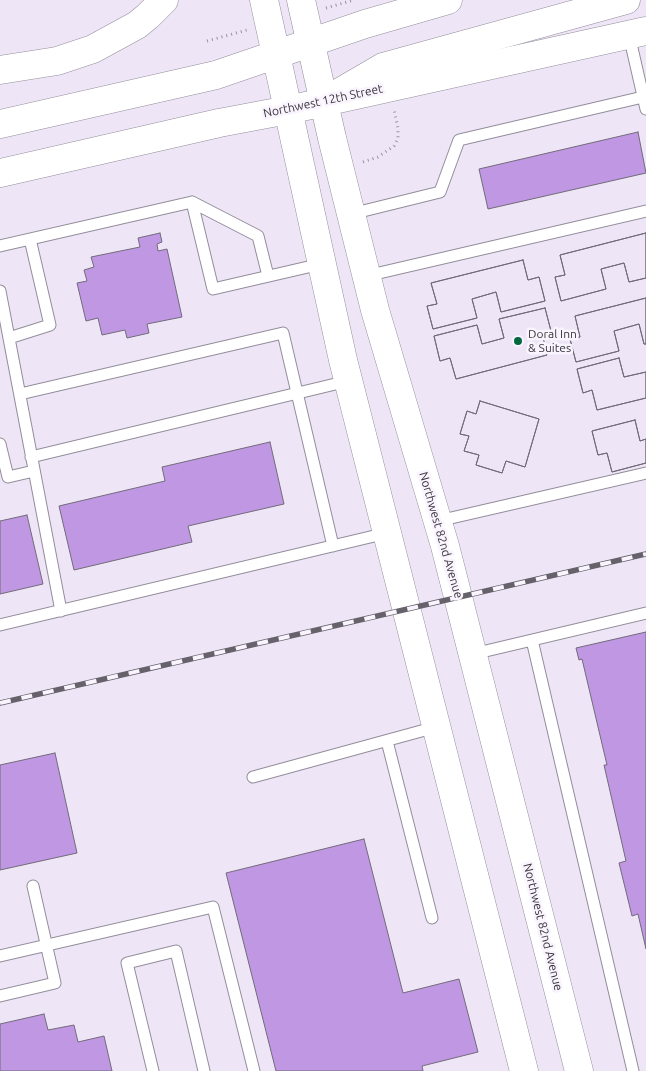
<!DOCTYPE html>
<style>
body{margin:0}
canvas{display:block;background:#eee6f6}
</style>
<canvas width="646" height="1071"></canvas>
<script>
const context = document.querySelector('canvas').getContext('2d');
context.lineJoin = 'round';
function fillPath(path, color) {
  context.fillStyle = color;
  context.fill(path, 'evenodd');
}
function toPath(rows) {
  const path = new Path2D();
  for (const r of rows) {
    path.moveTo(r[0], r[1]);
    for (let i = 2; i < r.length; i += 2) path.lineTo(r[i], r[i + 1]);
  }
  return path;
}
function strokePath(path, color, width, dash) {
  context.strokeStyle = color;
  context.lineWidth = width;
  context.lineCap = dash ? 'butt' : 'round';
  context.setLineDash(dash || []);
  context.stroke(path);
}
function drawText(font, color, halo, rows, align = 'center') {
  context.font = font + ' Ubuntu,sans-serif';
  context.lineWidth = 5;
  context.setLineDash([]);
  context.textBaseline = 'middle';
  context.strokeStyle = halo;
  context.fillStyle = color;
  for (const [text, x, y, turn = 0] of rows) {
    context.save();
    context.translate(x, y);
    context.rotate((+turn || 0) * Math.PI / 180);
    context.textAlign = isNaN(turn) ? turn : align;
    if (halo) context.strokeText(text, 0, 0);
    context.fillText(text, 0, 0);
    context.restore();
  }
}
const building = toPath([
 [638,132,646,173,488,209,479,169,638,132],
 [160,233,162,242,157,244,158,251,167,249,182,317,147,324,149,333,127,338,125,330,102,335,98,318,86,321,77,283,87,281,84,270,94,267,91,257,140,247,138,238,160,233],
 [646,233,646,278,629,282,624,263,601,269,606,289,561,301,555,277,565,275,560,255,646,233],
 [646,233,646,278,629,282,624,263,601,269,606,289,561,301,555,277,565,275,560,255,646,233],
 [523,260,528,280,539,277,545,301,501,312,496,292,472,299,477,318,433,329,427,306,437,304,431,283,523,260],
 [523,260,528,280,539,277,545,301,501,312,496,292,472,299,477,318,433,329,427,306,437,304,431,283,523,260],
 [646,298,646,344,644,344,639,324,614,331,619,351,576,362,570,339,580,337,575,316,646,298],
 [646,298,646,344,644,344,639,324,614,331,619,351,576,362,570,339,580,337,575,316,646,298],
 [545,308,551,331,542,333,547,355,456,379,450,358,440,361,434,336,477,325,482,344,504,338,499,319,545,308],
 [545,308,551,331,542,333,547,355,456,379,450,358,440,361,434,336,477,325,482,344,504,338,499,319,545,308],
 [619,358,624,377,646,372,646,398,597,410,592,390,583,393,577,369,619,358],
 [619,358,624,377,646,372,646,398,597,410,592,390,583,393,577,369,619,358],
 [480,401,539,419,525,467,506,461,502,473,476,465,479,455,464,451,469,436,460,434,467,411,476,414,480,401],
 [480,401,539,419,525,467,506,461,502,473,476,465,479,455,464,451,469,436,460,434,467,411,476,414,480,401],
 [635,420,640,441,646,439,646,463,612,472,607,453,598,455,592,431,635,420],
 [635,420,640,441,646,439,646,463,612,472,607,453,598,455,592,431,635,420],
 [270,442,284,504,188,526,192,542,74,570,59,506,165,481,162,467,270,442],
 [27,515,43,584,0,594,0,521,27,515],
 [646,632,646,949,638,914,632,916,619,863,626,861,604,765,607,765,582,659,579,660,576,648,646,632],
 [55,753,77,853,0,870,0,765,55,753],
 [364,839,403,993,459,979,478,1052,422,1066,423,1071,276,1071,226,873,364,839],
 [44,1014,48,1030,74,1025,78,1042,104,1036,112,1071,0,1071,0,1024,44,1014]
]);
fillPath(building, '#bf97e3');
strokePath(building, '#726b79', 1);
const lane = toPath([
 [629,35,646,109],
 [192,202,258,236,268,276],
 [351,214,440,192,459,140,643,97],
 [0,246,192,202,213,289,321,264],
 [366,276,646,211],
 [0,291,61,611],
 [9,338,50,325,30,239],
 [20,394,283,333,333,546],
 [0,444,8,477,34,471],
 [31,457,348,381],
 [438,521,646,473],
 [0,625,387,533],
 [532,640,633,1071],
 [473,654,646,613],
 [387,741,432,918],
 [253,777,436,727],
 [0,956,213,907,254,1071],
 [0,996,55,983,33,886],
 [153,1071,127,963,176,951,204,1071]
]);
const secondary = toPath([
 [264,0,343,360,524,1071],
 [301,0,332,138,375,310,445,546,579,1071],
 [0,124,216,75,365,24,448,0],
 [0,173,219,123,288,110,646,31]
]);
const highway = toPath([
 [0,70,57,61,93,49,137,25,148,16,164,0],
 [323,102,383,67,626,0]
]);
strokePath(lane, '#948d9b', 13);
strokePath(secondary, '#948d9b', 29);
strokePath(highway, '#948d9b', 29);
strokePath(toPath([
 [326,8,354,0],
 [207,41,247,30],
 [363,162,378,157,394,146,398,138,398,128,394,110]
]), '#98929e', 3, [1, 4]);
strokePath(lane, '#fff', 11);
strokePath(secondary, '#fff', 28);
strokePath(highway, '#fff', 28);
const rail = toPath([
 [0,703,646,554]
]);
strokePath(rail, '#66616a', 5.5);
strokePath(rail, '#f9f4fe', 4, [11]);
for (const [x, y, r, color] of [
 [518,341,5,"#00683f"]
]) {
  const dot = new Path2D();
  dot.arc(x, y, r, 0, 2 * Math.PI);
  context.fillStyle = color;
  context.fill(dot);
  strokePath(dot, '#f9f4fe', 2);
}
drawText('12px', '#39363c', '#f9f4fe', [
 ["Northwest 12th Street",323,101,-12],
 ["Northwest 82nd Avenue",441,535,74],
 ["Northwest 82nd Avenue",543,927,76]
]);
drawText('12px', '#39363c', '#f9f4fe', [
 ["Doral Inn",528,334],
 ["& Suites",528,348]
], 'left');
</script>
